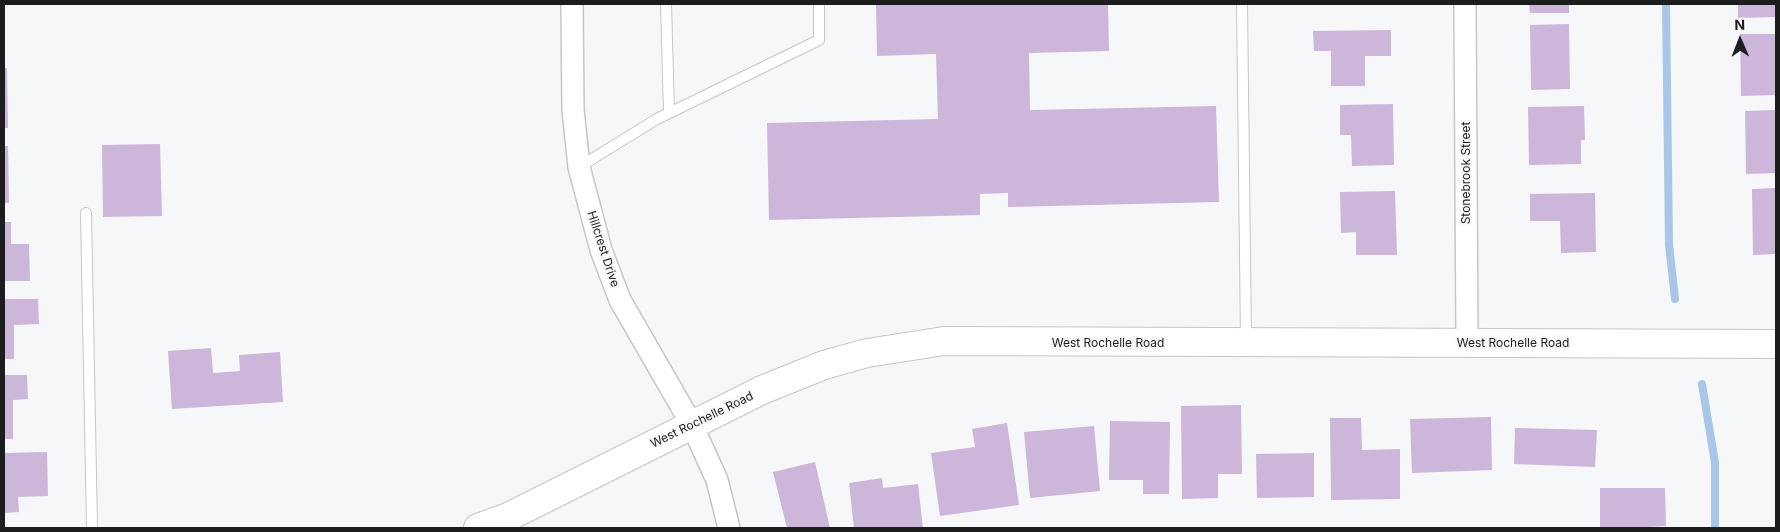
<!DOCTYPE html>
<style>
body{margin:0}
#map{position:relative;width:1780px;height:532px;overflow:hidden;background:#f6f7f8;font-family:Inter,sans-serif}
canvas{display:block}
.frame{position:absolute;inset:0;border:5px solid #1c1d1d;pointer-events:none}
.north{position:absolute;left:1715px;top:15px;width:50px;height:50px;-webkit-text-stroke:4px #f6f7f8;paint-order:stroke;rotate:359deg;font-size:14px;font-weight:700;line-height:20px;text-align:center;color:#1c1d1d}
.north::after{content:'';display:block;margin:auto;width:18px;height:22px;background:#1c1d1d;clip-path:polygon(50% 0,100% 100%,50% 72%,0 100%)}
</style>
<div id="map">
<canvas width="1780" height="532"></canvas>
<div class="frame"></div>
<div class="north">N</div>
</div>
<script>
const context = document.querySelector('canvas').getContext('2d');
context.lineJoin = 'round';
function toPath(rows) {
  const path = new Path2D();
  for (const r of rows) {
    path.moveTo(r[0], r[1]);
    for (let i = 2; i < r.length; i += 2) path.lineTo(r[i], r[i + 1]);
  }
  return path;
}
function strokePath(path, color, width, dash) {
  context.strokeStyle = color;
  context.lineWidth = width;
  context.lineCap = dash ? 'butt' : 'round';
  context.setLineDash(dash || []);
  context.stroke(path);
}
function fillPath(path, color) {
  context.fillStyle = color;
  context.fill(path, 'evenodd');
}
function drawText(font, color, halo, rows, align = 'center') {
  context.font = font + ' Inter,sans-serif';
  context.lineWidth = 4;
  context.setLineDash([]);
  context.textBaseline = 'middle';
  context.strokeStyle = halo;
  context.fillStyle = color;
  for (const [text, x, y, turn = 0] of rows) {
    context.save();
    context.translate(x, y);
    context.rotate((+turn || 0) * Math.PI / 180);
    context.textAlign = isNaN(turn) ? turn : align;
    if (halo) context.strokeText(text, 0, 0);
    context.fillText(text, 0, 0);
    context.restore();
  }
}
strokePath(toPath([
 [1666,4,1669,244,1675,299],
 [1702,384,1715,463,1715,528]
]), '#aac6e6', 8);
fillPath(toPath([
 [876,4,1108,4,1109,51,1029,53,1030,110,1216,106,1219,202,1008,207,1008,193,980,194,980,215,769,220,767,123,938,119,936,54,877,56],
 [1529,4,1569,4,1569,13,1530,13],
 [1738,4,1776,4,1776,17,1738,18],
 [1569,24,1570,89,1531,90,1530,25],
 [1391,30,1391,56,1365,56,1365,86,1331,86,1331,51,1314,51,1313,31],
 [1740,34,1776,34,1776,95,1741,96],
 [4,68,7,68,8,128,4,128],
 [1393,104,1394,165,1352,166,1351,135,1340,135,1340,105],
 [1584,106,1585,140,1581,140,1581,164,1529,165,1528,107],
 [1776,110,1776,173,1746,174,1745,111],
 [160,144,162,216,103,217,102,145],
 [4,146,8,146,9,203,4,203],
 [1776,188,1776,254,1753,255,1752,189],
 [1395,191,1397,255,1356,255,1356,232,1341,233,1340,192],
 [1595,193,1596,252,1561,253,1560,221,1530,221,1530,194],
 [4,222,11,222,11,244,29,244,30,281,4,281],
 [4,299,38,299,39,324,14,325,14,359,4,359],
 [211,348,213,373,240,371,239,355,280,352,283,402,172,409,168,351],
 [4,375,27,375,28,399,13,400,13,439,4,439],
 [1241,405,1242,474,1218,474,1218,498,1182,499,1181,406],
 [1491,417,1492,470,1412,473,1410,419],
 [1330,418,1361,418,1362,450,1400,449,1400,499,1331,500],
 [1110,421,1170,422,1169,494,1143,494,1143,480,1109,480],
 [1007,423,1019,505,940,516,931,453,975,447,972,429],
 [1094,426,1100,491,1030,498,1024,432],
 [1515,428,1597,430,1595,467,1514,464],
 [47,452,48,496,18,497,19,512,4,513,4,453],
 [1314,453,1314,497,1257,498,1256,454],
 [815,462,830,528,787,528,773,472],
 [882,478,883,488,918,484,923,528,854,528,849,483],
 [1600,488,1665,488,1666,526,1645,527,1645,528,1600,528]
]), '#ccb6da');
const service = toPath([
 [666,4,669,113],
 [1242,4,1246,340],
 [579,167,657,119,819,40,819,4],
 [86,213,92,528]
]);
const minor = toPath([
 [572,4,573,110,579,167,601,250,620,300,692,425,717,480,729,528],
 [1465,4,1467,343]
]);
const secondary = toPath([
 [478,528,506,518,762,390,824,365,867,353,944,341,1776,344]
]);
strokePath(service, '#c6c6c8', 12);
strokePath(minor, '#c6c6c8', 24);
strokePath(secondary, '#c6c6c8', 30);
strokePath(service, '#fff', 10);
strokePath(minor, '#fff', 21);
strokePath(secondary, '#fff', 28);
drawText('12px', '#1c1d1d', '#f6f7f8', [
 ["Stonebrook Street",1466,173,-90],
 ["Hillcrest Drive",603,249,72],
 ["West Rochelle Road",1108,343],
 ["West Rochelle Road",1513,343],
 ["West Rochelle Road",702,420,-26]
]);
</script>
